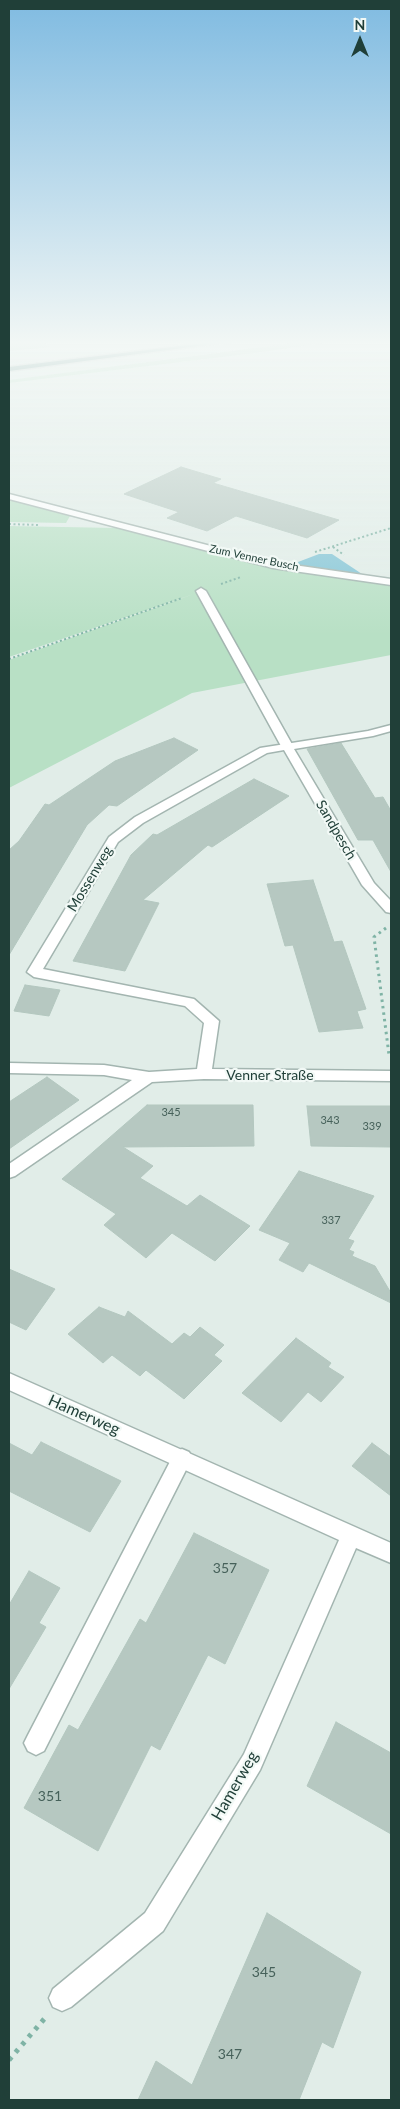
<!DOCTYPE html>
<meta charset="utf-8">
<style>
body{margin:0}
#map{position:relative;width:400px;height:2109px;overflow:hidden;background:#e1ede8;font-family:Lato,sans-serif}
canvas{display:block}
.frame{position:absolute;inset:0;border:10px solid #203f38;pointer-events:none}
.north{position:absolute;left:335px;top:15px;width:50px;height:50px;-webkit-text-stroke:4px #f2f9f6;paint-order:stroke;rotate:0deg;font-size:14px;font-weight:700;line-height:20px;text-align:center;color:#203f38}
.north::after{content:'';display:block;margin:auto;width:18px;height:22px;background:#203f38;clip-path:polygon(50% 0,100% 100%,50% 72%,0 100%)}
</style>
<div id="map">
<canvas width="400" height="2109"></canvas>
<div class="frame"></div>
<div class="north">N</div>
</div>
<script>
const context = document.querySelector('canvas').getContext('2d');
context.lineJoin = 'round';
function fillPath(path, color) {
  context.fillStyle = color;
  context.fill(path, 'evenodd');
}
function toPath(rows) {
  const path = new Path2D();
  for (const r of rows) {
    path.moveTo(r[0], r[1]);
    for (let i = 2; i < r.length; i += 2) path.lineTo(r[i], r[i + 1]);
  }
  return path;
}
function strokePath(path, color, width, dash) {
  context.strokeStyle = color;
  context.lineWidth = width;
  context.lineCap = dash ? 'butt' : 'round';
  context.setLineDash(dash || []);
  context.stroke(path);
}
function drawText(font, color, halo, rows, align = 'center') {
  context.font = font + ' Lato,sans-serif';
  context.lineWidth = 4.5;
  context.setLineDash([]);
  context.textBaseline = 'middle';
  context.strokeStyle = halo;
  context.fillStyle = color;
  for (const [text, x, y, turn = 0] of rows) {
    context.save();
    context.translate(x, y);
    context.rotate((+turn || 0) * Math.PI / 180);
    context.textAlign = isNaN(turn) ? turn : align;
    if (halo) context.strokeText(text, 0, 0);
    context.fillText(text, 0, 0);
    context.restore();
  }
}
fillPath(toPath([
 [9,340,40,340,50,347,9,351],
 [317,340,343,340,255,353,9,383,9,380],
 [9,500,70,516,66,523,9,522],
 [9,526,117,528,273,567,391,584,391,655,192,693,9,788,9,660,194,594,9,657]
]), '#b8e0c5');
fillPath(toPath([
 [319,554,332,554,362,574,299,565,298,562]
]), '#84c5d6');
const building = toPath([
 [181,467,221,479,213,483,339,520,307,538,236,516,207,531,167,518,179,512,124,494,181,467],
 [174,738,198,750,117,806,109,805,87,825,9,955,9,850,19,841,45,804,49,805,115,761,174,738],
 [341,743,375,798,383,797,391,811,391,872,373,840,358,840,307,749,341,743],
 [254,779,289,796,212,847,208,845,143,900,159,903,125,971,73,961,131,855,153,834,157,835,254,779],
 [313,880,334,942,342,941,366,1009,357,1011,363,1028,319,1032,293,945,285,946,267,884,313,880],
 [25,985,60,990,49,1016,14,1011,25,985],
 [47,1077,79,1100,9,1149,9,1102,47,1077],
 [147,1105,253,1105,254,1146,123,1147,153,1166,140,1178,187,1206,200,1195,250,1226,215,1261,172,1233,146,1258,104,1225,116,1214,62,1179,147,1105],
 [307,1106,391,1106,391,1147,311,1146,307,1106],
 [299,1171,374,1196,348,1239,354,1241,349,1250,354,1252,352,1256,375,1266,391,1293,391,1303,309,1263,303,1272,279,1260,290,1243,259,1230,299,1171],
 [9,1269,55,1289,26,1330,9,1322,9,1269],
 [99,1307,125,1317,128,1311,172,1344,184,1333,190,1337,200,1327,224,1345,214,1355,222,1361,184,1399,146,1370,140,1376,112,1355,103,1363,68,1334,99,1307],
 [296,1338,331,1363,328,1367,344,1377,321,1402,308,1392,281,1422,242,1393,296,1338],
 [41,1442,121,1481,90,1532,9,1491,9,1443,32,1455,41,1442],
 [372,1443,391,1457,391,1496,352,1466,372,1443],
 [194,1533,269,1570,225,1664,208,1655,160,1750,151,1745,98,1851,24,1808,69,1725,78,1730,140,1619,146,1623,194,1533],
 [29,1571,60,1588,39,1623,46,1627,9,1689,9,1605,29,1571],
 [336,1722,391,1753,391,1834,307,1786,336,1722],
 [267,1913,361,1972,333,2048,322,2042,299,2100,138,2100,156,2061,192,2085,267,1913]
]);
fillPath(building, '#b6c8c1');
strokePath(building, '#b3c7bf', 1);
const service = toPath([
 [201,588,206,591,293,746,291,748,287,749,281,746,196,591,201,588],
 [182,1449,189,1452,192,1458,189,1464,44,1751,36,1755,28,1751,24,1743,28,1735,175,1452,182,1449]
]);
const minor = toPath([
 [9,494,273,562,391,579,391,585,273,568,9,499,9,494],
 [391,725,391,731,373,736,294,749,374,883,391,901,391,913,386,912,362,885,284,750,267,753,143,823,118,842,43,969,194,999,219,1021,212,1069,391,1071,391,1081,204,1079,152,1082,15,1176,9,1178,9,1164,132,1080,104,1075,9,1073,9,1063,104,1065,149,1072,197,1069,204,1023,185,1006,34,977,27,972,109,837,135,817,260,748,368,731,391,725],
 [9,1373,391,1543,391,1563,356,1548,260,1770,163,1931,71,2007,62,2011,53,2007,49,1998,53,1989,145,1913,244,1754,339,1540,9,1390,9,1373]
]);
const motorway = toPath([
 [228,340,243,340,9,371,9,367,228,340]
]);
strokePath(service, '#a3b5b0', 3);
strokePath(minor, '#a3b5b0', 3);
strokePath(motorway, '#c1c9c7', 3);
strokePath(toPath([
 [9,524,38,525],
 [333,547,344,555],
 [315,552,391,528],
 [221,584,241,577],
 [9,659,182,598]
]), '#7fb3a5', 2, [2, 2.5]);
strokePath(toPath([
 [386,928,374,937,389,1055]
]), '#7fb3a5', 3, [2.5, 4]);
strokePath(toPath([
 [9,2060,45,2018]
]), '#7fb3a5', 5, [4, 6]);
fillPath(service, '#fff');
fillPath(minor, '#fff');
fillPath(motorway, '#296d63');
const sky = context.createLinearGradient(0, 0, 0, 635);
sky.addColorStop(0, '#80bbe1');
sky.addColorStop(0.54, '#f2f7f5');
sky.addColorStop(1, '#f2f7f500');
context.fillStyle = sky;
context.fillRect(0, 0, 400, 635);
drawText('11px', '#203f38', '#f2f9f6', [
 ["Zum Venner Busch",254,558,12]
]);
drawText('11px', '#46615a', null, [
 ["345",171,1112],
 ["343",330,1120],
 ["339",372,1126],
 ["337",331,1220]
]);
drawText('14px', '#203f38', '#f2f9f6', [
 ["Sandpesch",336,830,60],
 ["Mossenweg",90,879,-59],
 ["Venner Straße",270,1075]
]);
drawText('14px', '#46615a', null, [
 ["357",225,1568],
 ["351",50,1796],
 ["345",264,1972],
 ["347",230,2054]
]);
drawText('16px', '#203f38', '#f2f9f6', [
 ["Hamerweg",84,1415,24],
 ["Hamerweg",235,1786,-60]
]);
</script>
